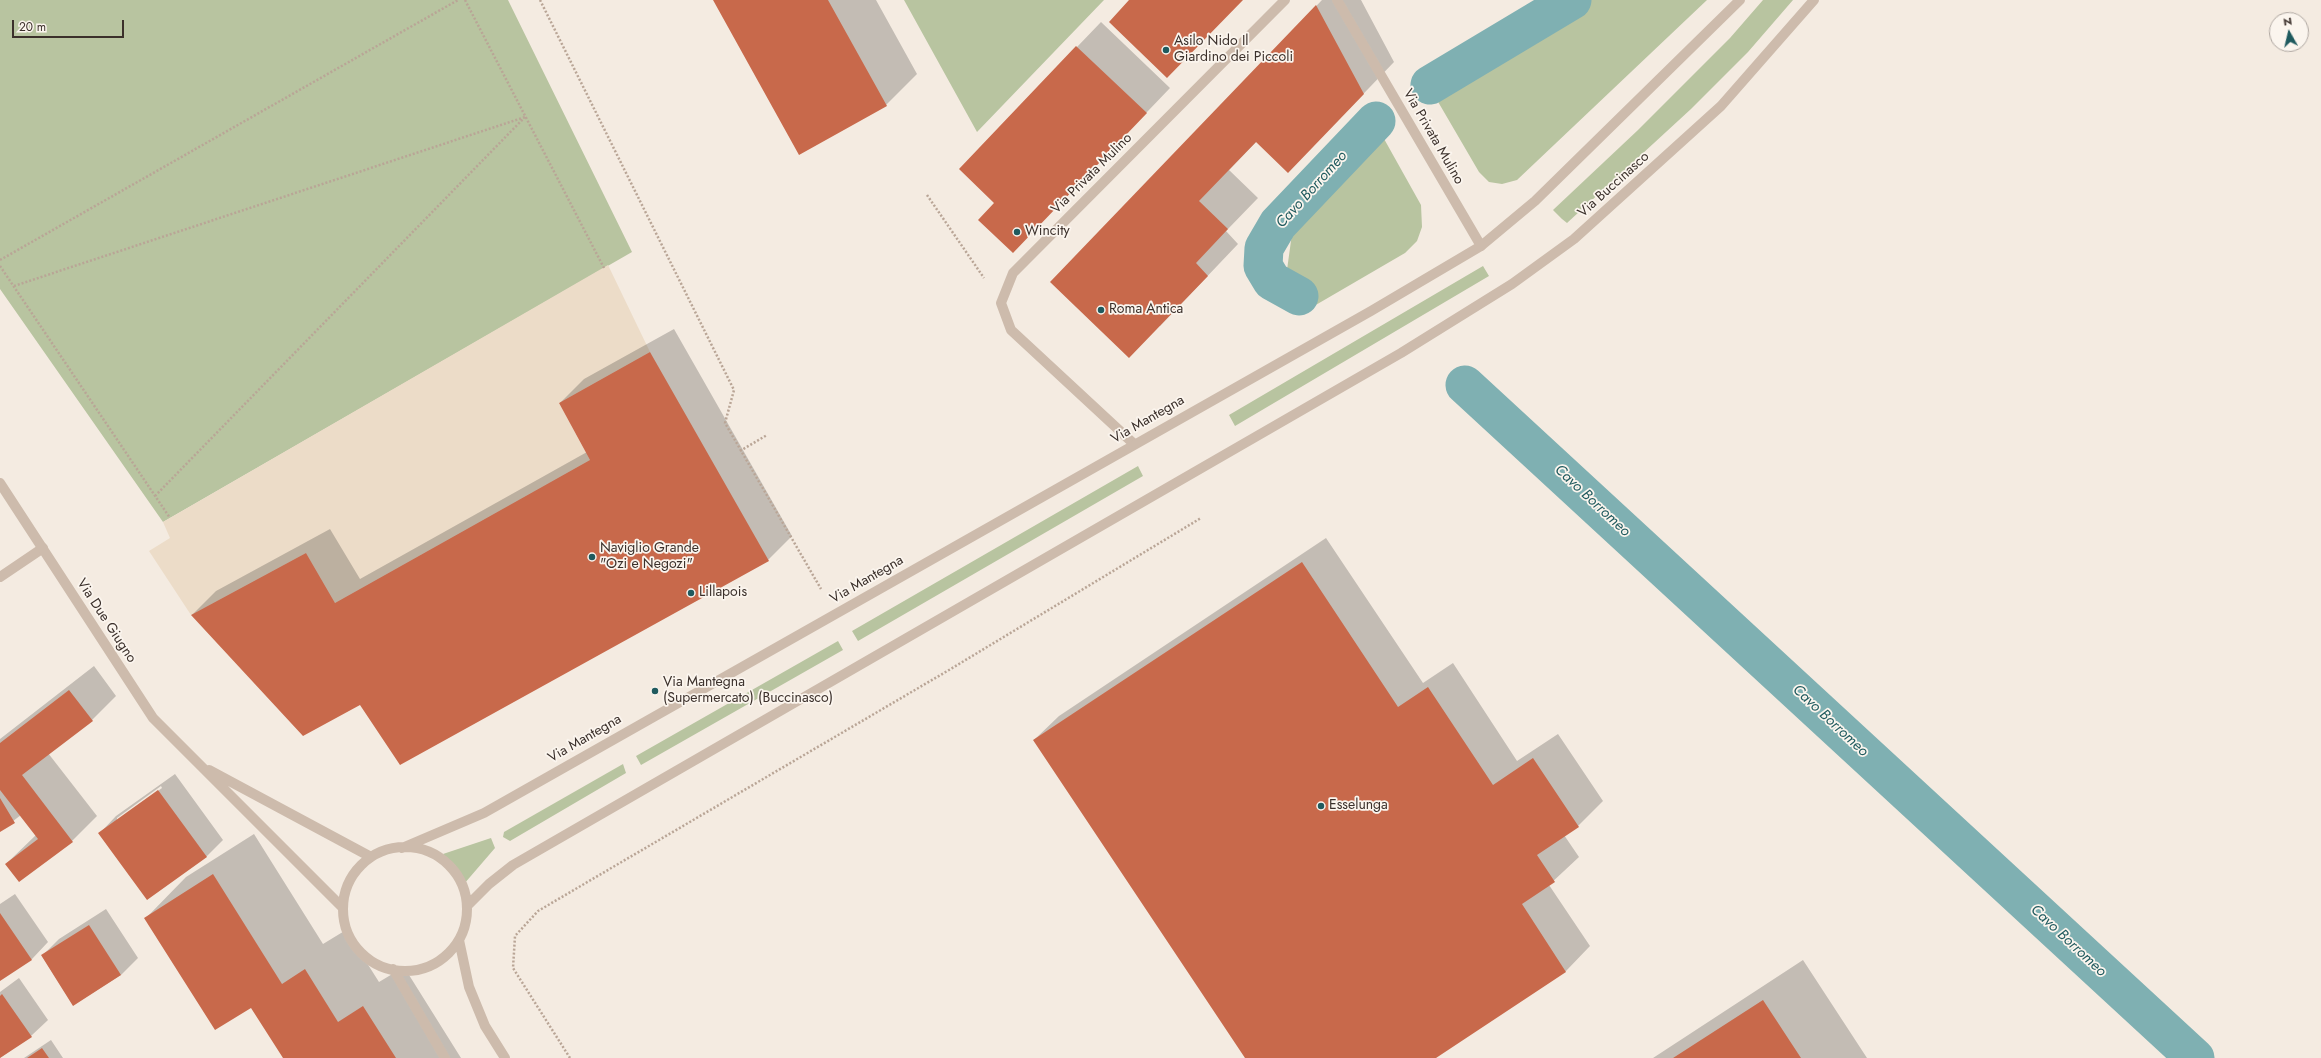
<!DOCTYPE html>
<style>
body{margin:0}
#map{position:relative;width:2321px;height:1058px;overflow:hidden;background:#f4ebe1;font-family:Jost,sans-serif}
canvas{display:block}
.north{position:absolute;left:2269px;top:12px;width:40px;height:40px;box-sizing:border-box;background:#fbf5ee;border:1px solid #aea6a0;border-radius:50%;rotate:352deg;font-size:11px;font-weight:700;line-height:16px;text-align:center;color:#3b302b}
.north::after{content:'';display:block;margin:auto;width:14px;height:18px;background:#1f5a5e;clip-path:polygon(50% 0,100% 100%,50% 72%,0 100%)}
.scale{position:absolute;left:12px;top:20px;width:112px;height:18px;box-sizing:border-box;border:2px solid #3b302b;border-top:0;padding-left:5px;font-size:12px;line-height:14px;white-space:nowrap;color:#3b302b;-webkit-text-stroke:3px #fbf5ee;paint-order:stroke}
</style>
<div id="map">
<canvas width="2321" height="1058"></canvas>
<div class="north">N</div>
<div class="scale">20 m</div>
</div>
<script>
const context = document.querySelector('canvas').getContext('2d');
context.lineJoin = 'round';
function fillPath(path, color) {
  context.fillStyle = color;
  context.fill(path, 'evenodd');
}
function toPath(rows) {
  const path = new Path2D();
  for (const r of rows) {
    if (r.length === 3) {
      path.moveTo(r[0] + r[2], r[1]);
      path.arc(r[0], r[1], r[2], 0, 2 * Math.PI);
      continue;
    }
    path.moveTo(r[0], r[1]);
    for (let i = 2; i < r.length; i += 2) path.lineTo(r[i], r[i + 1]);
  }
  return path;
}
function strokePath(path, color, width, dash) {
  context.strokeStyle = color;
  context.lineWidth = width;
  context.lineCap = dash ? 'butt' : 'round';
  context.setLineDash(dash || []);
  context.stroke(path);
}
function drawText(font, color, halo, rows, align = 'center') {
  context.font = font + ' Jost,sans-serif';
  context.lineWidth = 3.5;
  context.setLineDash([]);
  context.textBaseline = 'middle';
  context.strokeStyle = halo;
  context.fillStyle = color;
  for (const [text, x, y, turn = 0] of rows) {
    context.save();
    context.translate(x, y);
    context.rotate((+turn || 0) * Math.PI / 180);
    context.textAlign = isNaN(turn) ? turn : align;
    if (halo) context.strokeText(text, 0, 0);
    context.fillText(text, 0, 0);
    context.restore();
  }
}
fillPath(toPath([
 [0,0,508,0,632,252,163,522,0,289],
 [904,0,1104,0,977,132],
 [1576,0,1707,0,1517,180,1502,184,1489,182,1479,172,1437,100],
 [1763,0,1793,0,1748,52,1691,109,1567,223,1562,219,1553,210,1638,130,1730,38],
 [1383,137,1421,205,1422,227,1417,241,1405,253,1302,313,1283,299,1294,219],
 [1483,266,1489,276,1235,426,1229,415],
 [1138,466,1143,476,858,641,852,631],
 [838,641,843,650,641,765,636,756],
 [623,764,626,773,510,841,503,837,504,832],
 [491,838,495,848,464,884,455,865,443,854]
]), '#b8c4a0');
fillPath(toPath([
 [608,265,650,352,559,403,590,460,335,603,306,553,191,615,149,551,170,538,163,522]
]), '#ecdcc8');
fillPath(toPath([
 [715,0,876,0,917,74,886,105],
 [1322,0,1361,0,1394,62,1319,140,1257,141,1229,170,1258,198,1226,231,1238,244,1160,326,1052,282],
 [1101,22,1170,88,1013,252,996,203,1077,47],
 [674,329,792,536,768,560,360,704,192,615,216,591,330,529,360,579,587,452,560,403,584,379],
 [1326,538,1423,683,1453,663,1517,761,1558,734,1603,801,1578,826,1564,835,1579,857,1549,885,1590,946,1566,971,1434,1058,1246,1058,1034,740,1059,716],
 [94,666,116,696,92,720,48,753,97,816,72,841,19,881,6,864,36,835,21,815,0,831,0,739],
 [175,774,223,840,206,857,100,833,116,816],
 [161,786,162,788,117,821,117,818],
 [254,834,323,944,346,930,379,982,404,967,461,1058,284,1058,251,1006,146,918,186,877],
 [15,894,48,942,32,959,0,980,0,904],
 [106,909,138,958,121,975,73,1005,42,956,59,939],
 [1803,960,1867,1058,1653,1058],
 [19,978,48,1020,31,1036,0,1058,0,992],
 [51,1040,63,1058,24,1058]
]), '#0003');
strokePath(toPath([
 [1430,85,1572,0],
 [1299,296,1272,281,1263,266,1264,248,1278,224,1376,121],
 [1465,385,2195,1058]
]), '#7fb0b2', 39);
fillPath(toPath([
 [713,0,828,0,887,106,799,155],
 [1129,0,1243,0,1167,78,1109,22],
 [1316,5,1364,94,1288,173,1256,142,1199,201,1228,229,1196,263,1208,276,1129,358,1050,282],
 [1076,46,1147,113,1013,253,978,220,994,203,959,169],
 [650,352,769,561,400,765,360,705,303,736,191,615,306,553,335,603,590,460,559,403],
 [1302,562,1398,707,1428,687,1493,785,1533,758,1579,827,1537,855,1555,882,1522,904,1566,972,1436,1058,1245,1058,1033,740],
 [69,690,93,721,22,775,73,842,19,882,5,864,38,839,0,790,0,743],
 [158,790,207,857,147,900,98,833],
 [0,798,15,823,0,832],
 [213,874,282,984,305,969,338,1022,363,1006,396,1058,283,1058,251,1008,215,1030,144,918],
 [0,913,32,960,0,981],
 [89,925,121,975,73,1006,41,955],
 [2,994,32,1037,0,1058,0,996],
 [1763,1000,1801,1058,1673,1058],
 [42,1048,49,1058,27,1058]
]), '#c8694b');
strokePath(toPath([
 [465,0,604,268],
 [540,0,734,390,725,423,821,589],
 [927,195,984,278],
 [0,260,458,0],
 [0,266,170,518],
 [14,286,525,117],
 [740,451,767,435],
 [155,496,525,117],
 [570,1058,513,968,515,936,538,911,949,670,1201,518]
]), '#b9a596', 2.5, [2, 2]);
strokePath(toPath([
 [1134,444,1011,330,1001,303,1013,273,1285,0]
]), '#cdbbac', 10);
strokePath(toPath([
 [1337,0,1481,246],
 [0,577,43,548]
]), '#cdbbac', 10);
strokePath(toPath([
 [0,483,153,718,343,908],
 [209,770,371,857],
 [405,909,62],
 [402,848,484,813,1371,311,1481,246,1535,201,1740,0],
 [467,906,489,884,513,865,1401,353,1512,284,1574,239,1721,106,1814,0],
 [459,940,469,987,485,1026,505,1058],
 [393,969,445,1058]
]), '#cdbbac', 10);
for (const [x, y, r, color] of [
 [1166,50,4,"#1f5a5e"],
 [1017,232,4,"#1f5a5e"],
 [1101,310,4,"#1f5a5e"],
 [592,557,4,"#1f5a5e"],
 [691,593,4,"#1f5a5e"],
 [655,691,4,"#1f5a5e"],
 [1321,806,4,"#1f5a5e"]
]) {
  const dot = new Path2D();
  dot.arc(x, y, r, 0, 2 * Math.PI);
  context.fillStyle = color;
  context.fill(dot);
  strokePath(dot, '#fbf5ee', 1.5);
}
drawText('14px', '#3b302b', '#fbf5ee', [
 ["Asilo Nido Il",1174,42],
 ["Giardino dei Piccoli",1174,58],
 ["Wincity",1025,232],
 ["Roma Antica",1109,310],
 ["Naviglio Grande",600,549],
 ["\"Ozi e Negozi\"",600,565],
 ["Lillapois",699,593],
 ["Via Mantegna",663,683],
 ["(Supermercato) (Buccinasco)",663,699],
 ["Esselunga",1329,806]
], 'left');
drawText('14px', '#3b302b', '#fbf5ee', [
 ["Via Privata Mulino",1433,137,60],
 ["Via Privata Mulino",1092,174,-45],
 ["Via Buccinasco",1614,185,-42],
 ["Via Mantegna",1148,420,-30],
 ["Via Mantegna",867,580,-30],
 ["Via Due Giugno",106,621,57],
 ["Via Mantegna",585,739,-30]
]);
drawText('italic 15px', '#1f5a5e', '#fbf5ee', [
 ["Cavo Borromeo",1312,190,-48],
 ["Cavo Borromeo",1592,501,43],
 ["Cavo Borromeo",1830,721,43],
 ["Cavo Borromeo",2068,941,43]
]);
</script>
